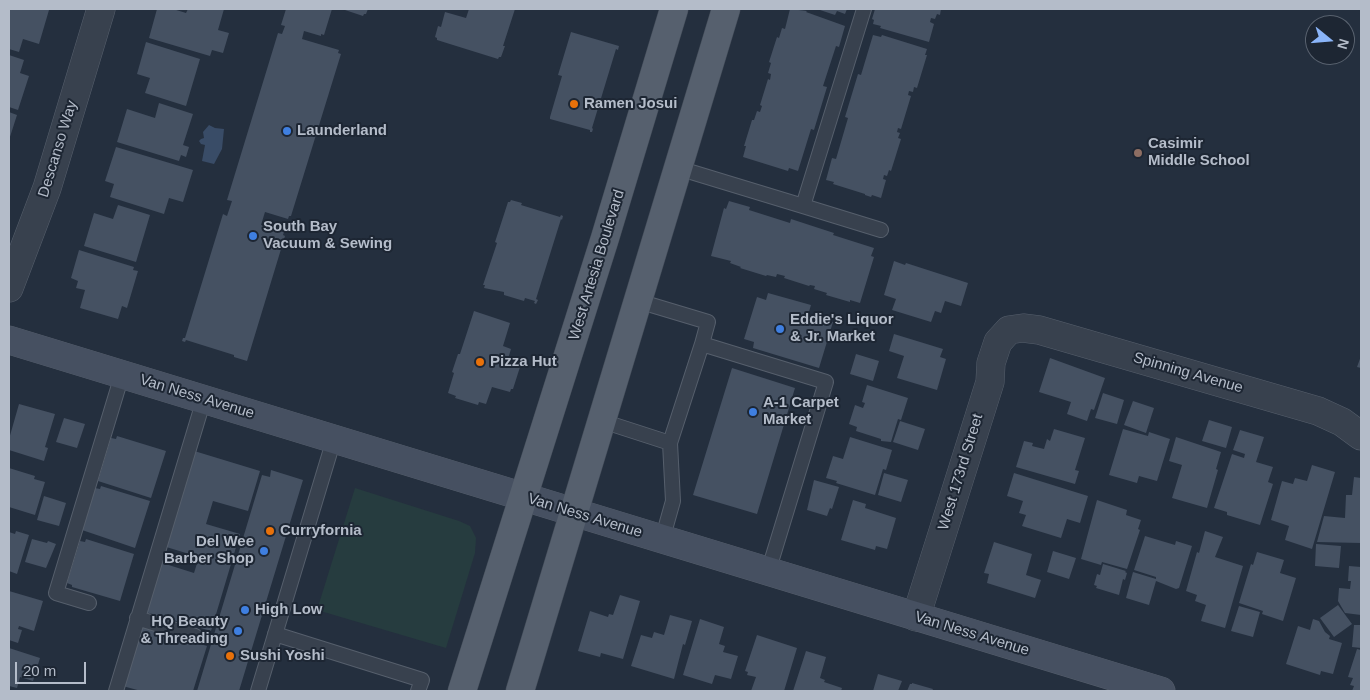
<!DOCTYPE html>
<style>
body{margin:0}
#map{position:relative;width:1370px;height:700px;overflow:hidden;background:#242f3e;font-family:Helvetica,sans-serif}
canvas{display:block}
.frame{position:absolute;inset:0;border:10px solid #b4bcc9;pointer-events:none}
.north{position:absolute;left:1305px;top:15px;width:50px;height:50px;box-sizing:border-box;background:#1d2633;border:1px solid #59626f;border-radius:50%;rotate:107deg;font-size:14px;font-weight:700;line-height:20px;text-align:center;color:#b4bcc9}
.north::after{content:'';display:block;margin:auto;width:18px;height:22px;background:#8ab4f8;clip-path:polygon(50% 0,100% 100%,50% 72%,0 100%)}
.scale{position:absolute;left:15px;top:662px;width:71px;height:22px;box-sizing:border-box;border:2px solid #b4bcc9;border-top:0;padding-left:6px;font-size:15px;line-height:18px;white-space:nowrap;color:#b4bcc9;-webkit-text-stroke:4px #1d2633;paint-order:stroke}
</style>
<div id="map">
<canvas width="1370" height="700"></canvas>
<div class="frame"></div>
<div class="north">N</div>
<div class="scale">20 m</div>
</div>
<script>
const context = document.querySelector('canvas').getContext('2d');
context.lineJoin = 'round';
function fillPath(path, color) {
  context.fillStyle = color;
  context.fill(path, 'evenodd');
}
function toPath(rows) {
  const path = new Path2D();
  for (const r of rows) {
    path.moveTo(r[0], r[1]);
    for (let i = 2; i < r.length; i += 2) path.lineTo(r[i], r[i + 1]);
  }
  return path;
}
function strokePath(path, color, width, dash) {
  context.strokeStyle = color;
  context.lineWidth = width;
  context.lineCap = dash ? 'butt' : 'round';
  context.setLineDash(dash || []);
  context.stroke(path);
}
function drawText(font, color, halo, rows, align = 'center') {
  context.font = font + ' Helvetica,sans-serif';
  context.lineWidth = 4;
  context.setLineDash([]);
  context.textBaseline = 'middle';
  context.strokeStyle = halo;
  context.fillStyle = color;
  for (const [text, x, y, turn = 0] of rows) {
    context.save();
    context.translate(x, y);
    context.rotate((+turn || 0) * Math.PI / 180);
    context.textAlign = isNaN(turn) ? turn : align;
    if (halo) context.strokeText(text, 0, 0);
    context.fillText(text, 0, 0);
    context.restore();
  }
}
fillPath(toPath([
 [355,488,459,521,470,526,476,538,475,553,446,648,317,610]
]), '#263c3f');
fillPath(toPath([
 [209,125,215,128,224,129,222,149,214,164,202,161,205,145,201,144,199,141,201,139,204,138,203,132]
]), '#394c67');
fillPath(toPath([
 [9,9,49,10,39,44,23,39,19,52,9,49],
 [157,9,173,9,186,13,188,9,224,9,218,30,229,33,223,53,212,50,210,56,149,38],
 [286,9,332,9,324,35,321,34,321,36,304,31,302,39,339,50,338,53,341,54,291,216,289,216,288,219,265,212,261,225,284,232,283,235,285,236,247,361,234,357,234,355,186,340,185,342,182,341,183,338,185,338,223,214,227,216,232,201,227,200,278,33,282,34,285,26,281,25],
 [342,9,368,9,366,14,364,14,363,16],
 [469,9,515,9,503,46,505,46,501,57,499,57,498,59,437,40,437,38,435,37,438,26,441,27,445,12,466,18],
 [790,9,807,11,806,12,845,26,839,47,836,46,823,86,827,87,814,130,811,129,798,171,789,168,788,171,743,157,746,146,744,146,752,120,754,120,757,111,760,112,762,106,760,105,768,79,770,80,771,74,768,73,771,63,769,62,777,37,779,38,782,28,785,29],
 [817,9,847,9,845,14,837,11,835,15],
 [875,9,941,9,940,15,937,14,935,19,931,18,930,22,934,24,929,42,880,28,881,26,873,24,874,20,872,19],
 [571,32,619,46,618,50,616,49,592,128,593,129,592,132,590,132,590,130,550,119,550,117,562,76,558,75],
 [873,35,881,37,882,35,927,49,925,55,927,55,917,88,914,87,913,92,909,91,908,95,911,96,901,129,898,128,897,132,900,133,898,138,901,139,891,171,889,170,887,176,884,175,883,179,886,180,881,198,872,195,871,197,865,195,865,194,833,184,834,182,826,180,832,158,836,159,848,118,845,117,858,74,861,75],
 [146,42,200,59,186,106,145,93,150,78,137,74],
 [9,55,24,60,20,73,29,76,18,110,9,107],
 [159,103,193,114,183,145,189,147,186,157,181,155,179,161,117,142,127,109,155,118],
 [9,112,17,115,9,140],
 [116,147,193,170,183,202,169,198,164,214,110,197,114,184,105,181],
 [511,200,522,203,521,205,560,217,561,215,563,216,562,220,561,219,536,299,538,300,536,304,534,303,535,301,525,298,524,301,504,295,504,292,484,288,485,285,483,285,497,243,495,242,508,202,510,202],
 [729,201,750,207,749,210,790,223,791,219,834,233,833,235,874,248,871,256,874,257,860,303,850,300,850,302,826,295,827,293,814,289,815,286,810,285,809,286,784,278,785,276,777,274,776,277,767,275,766,276,740,268,741,267,730,263,731,261,711,256,724,208,726,209],
 [118,205,150,215,136,262,84,246,94,213,113,219],
 [79,250,134,267,133,270,138,271,127,308,122,306,118,319,80,308,85,290,76,288,78,281,71,278],
 [894,261,905,265,906,263,968,283,961,306,945,301,941,313,935,311,931,322,892,310,896,299,884,295],
 [768,293,811,305,808,315,833,322,819,368,753,348,754,342,744,339,757,297,766,300],
 [474,311,510,323,503,346,511,349,508,359,519,363,518,366,520,367,513,389,511,389,510,392,492,387,486,404,479,402,478,405,455,398,456,396,448,393,454,373,452,372,458,354,460,354],
 [894,334,943,349,940,357,946,359,937,390,897,378,904,356,889,351],
 [856,354,879,361,873,381,850,374],
 [1361,356,1361,368,1357,367],
 [1050,358,1105,378,1094,410,1091,409,1087,421,1067,414,1071,402,1039,392],
 [732,368,795,388,757,514,693,495],
 [867,385,908,398,901,420,898,419,891,442,881,441,881,439,856,431,857,427,849,424,855,405,863,408,865,403,862,402],
 [1103,393,1124,400,1117,424,1095,418],
 [1133,401,1154,408,1146,433,1124,425],
 [19,404,55,414,45,447,48,448,44,461,9,450,9,439],
 [64,418,85,424,77,448,56,442],
 [1209,420,1232,427,1226,448,1202,441],
 [900,421,925,429,918,450,893,442],
 [1054,429,1085,438,1075,470,1079,471,1075,484,1016,467,1024,441,1033,443,1032,446,1044,449,1047,439,1050,441],
 [1123,429,1148,436,1149,432,1170,439,1157,481,1139,476,1137,483,1109,475],
 [1240,430,1264,437,1256,462,1273,467,1268,482,1273,484,1260,525,1227,515,1227,512,1214,508,1232,454,1244,458,1245,454,1233,450],
 [117,436,166,451,151,498,98,481,111,438,116,439],
 [850,437,892,450,886,470,883,469,875,495,836,483,837,481,826,478,833,456,843,459],
 [1176,437,1221,452,1216,469,1218,470,1207,508,1172,498,1182,465,1169,461],
 [191,450,260,471,248,511,213,501,206,524,240,534,211,631,142,611,156,561,194,573,199,557,163,546],
 [1312,465,1335,472,1312,549,1285,540,1289,526,1271,520,1282,481,1293,484,1295,478,1307,481],
 [9,468,35,476,34,479,45,482,35,515,9,507],
 [271,470,303,480,239,691,197,691,262,475,270,477],
 [884,473,908,480,901,502,878,495],
 [1014,473,1088,496,1080,523,1067,519,1061,538,1022,526,1026,515,1019,513,1023,501,1007,496],
 [1354,477,1361,478,1361,543,1317,542,1324,516,1345,518,1346,495,1352,495],
 [814,480,839,487,832,509,830,508,827,516,807,510],
 [101,486,150,501,135,548,82,530,95,488,100,489],
 [44,496,66,503,59,526,37,520],
 [853,500,866,504,865,508,896,518,887,549,876,546,875,550,841,540],
 [1097,500,1127,510,1126,515,1141,520,1138,529,1140,530,1127,569,1102,562,1101,565,1081,559],
 [16,531,29,535,17,574,9,571,9,532,15,534],
 [1205,531,1223,537,1215,557,1243,566,1225,628,1201,621,1206,605,1195,601,1197,595,1186,591,1197,552,1199,553],
 [1145,536,1175,545,1176,541,1192,546,1179,588,1176,589,1156,581,1149,605,1126,598,1133,572,1156,579,1156,577,1134,570],
 [32,539,47,543,48,541,56,544,46,568,25,562],
 [86,539,134,554,120,601,72,587,72,585,67,583,80,541,85,542],
 [994,542,1032,554,1026,575,1041,580,1035,598,987,583,989,574,984,573],
 [1316,544,1341,546,1339,568,1315,566],
 [1053,551,1076,558,1069,579,1047,572],
 [1257,552,1284,560,1280,573,1296,578,1283,621,1262,614,1263,611,1239,603,1251,564,1253,565],
 [1103,564,1126,571,1125,572,1127,573,1125,580,1123,579,1119,595,1096,588,1097,586,1094,585,1097,574,1100,575],
 [1349,566,1361,567,1361,615,1345,613,1338,601,1339,588,1350,589,1351,581,1348,581],
 [9,591,43,601,34,631,19,626,18,629,22,630,18,643,9,640],
 [620,595,640,601,623,659,601,653,600,657,578,651,590,611,608,617,609,614,613,615],
 [1338,605,1352,624,1334,637,1320,618],
 [1239,606,1260,612,1253,637,1231,631],
 [670,615,692,621,685,645,683,644,674,679,631,666,641,635,652,638,654,632,664,635],
 [700,619,724,627,719,644,725,646,723,652,738,656,731,679,715,675,712,684,683,675],
 [1313,619,1319,621,1325,632,1330,636,1329,639,1342,643,1333,674,1321,671,1320,675,1286,664,1298,626,1310,630],
 [137,625,207,646,193,691,141,691,119,685],
 [1354,625,1361,625,1361,648,1352,647],
 [757,635,797,648,784,691,751,691,756,677,747,675,748,672,745,671],
 [9,648,40,658,33,681,20,677,17,688,9,686],
 [1357,649,1361,650,1361,691,1352,691,1354,686,1350,685,1353,678,1348,677],
 [806,651,826,657,820,678,825,680,824,682,842,688,841,691,793,691],
 [878,674,902,681,898,691,873,691],
 [912,683,933,689,932,691,907,691,910,684,912,684]
]), '#455162');
const lane = toPath([
 [678,168,803,206,864,9],
 [803,206,881,230],
 [638,301,708,322,702,344,826,382,768,572],
 [602,421,670,443,702,344],
 [662,540,673,501,670,443],
 [89,603,56,593,122,375],
 [137,618,195,636],
 [275,634,422,680,418,691],
 [116,691,204,399],
 [258,691,334,439]
]);
const street = toPath([
 [9,288,47,188,101,9],
 [916,617,990,382,991,363,998,342,1009,330,1023,328,1039,330,1318,411,1342,422,1361,436]
]);
const secondary = toPath([
 [9,340,1161,691]
]);
const primary = toPath([
 [462,691,605,238,674,9],
 [520,691,726,9]
]);
strokePath(lane, '#565f6c', 16);
strokePath(street, '#565f6c', 29);
strokePath(secondary, '#565f6c', 29);
strokePath(primary, '#414a57', 29);
strokePath(lane, '#38414e', 14);
strokePath(street, '#38414e', 28);
strokePath(secondary, '#465061', 28);
strokePath(primary, '#56606e', 28);
for (const [x, y, r, color] of [
 [574,104,5,"#e8710a"],
 [287,131,5,"#3f7fe0"],
 [1138,153,5,"#8d6e63"],
 [253,236,5,"#3f7fe0"],
 [780,329,5,"#3f7fe0"],
 [480,362,5,"#e8710a"],
 [753,412,5,"#3f7fe0"],
 [270,531,5,"#e8710a"],
 [264,551,5,"#3f7fe0"],
 [245,610,5,"#3f7fe0"],
 [238,631,5,"#3f7fe0"],
 [230,656,5,"#e8710a"]
]) {
  const dot = new Path2D();
  dot.arc(x, y, r, 0, 2 * Math.PI);
  context.fillStyle = color;
  context.fill(dot);
  strokePath(dot, '#1d2633', 2);
}
drawText('bold 15px', '#b4bcc9', '#1d2633', [
 ["Ramen Josui",584,104],
 ["Launderland",297,131],
 ["Casimir",1148,144],
 ["Middle School",1148,161],
 ["South Bay",263,227],
 ["Vacuum & Sewing",263,244],
 ["Eddie's Liquor",790,320],
 ["& Jr. Market",790,337],
 ["Pizza Hut",490,362],
 ["A-1 Carpet",763,403],
 ["Market",763,420],
 ["Curryfornia",280,531],
 ["Del Wee",254,542,"right"],
 ["Barber Shop",254,559,"right"],
 ["High Low",255,610],
 ["HQ Beauty",228,622,"right"],
 ["& Threading",228,639,"right"],
 ["Sushi Yoshi",240,656]
], 'left');
drawText('15px', '#b4bcc9', '#1d2633', [
 ["Descanso Way",58,149,-73],
 ["West Artesia Boulevard",597,265,-73],
 ["Spinning Avenue",1188,373,16],
 ["Van Ness Avenue",197,397,17],
 ["West 173rd Street",961,472,-73],
 ["Van Ness Avenue",585,516,17],
 ["Van Ness Avenue",972,634,17]
]);
</script>
